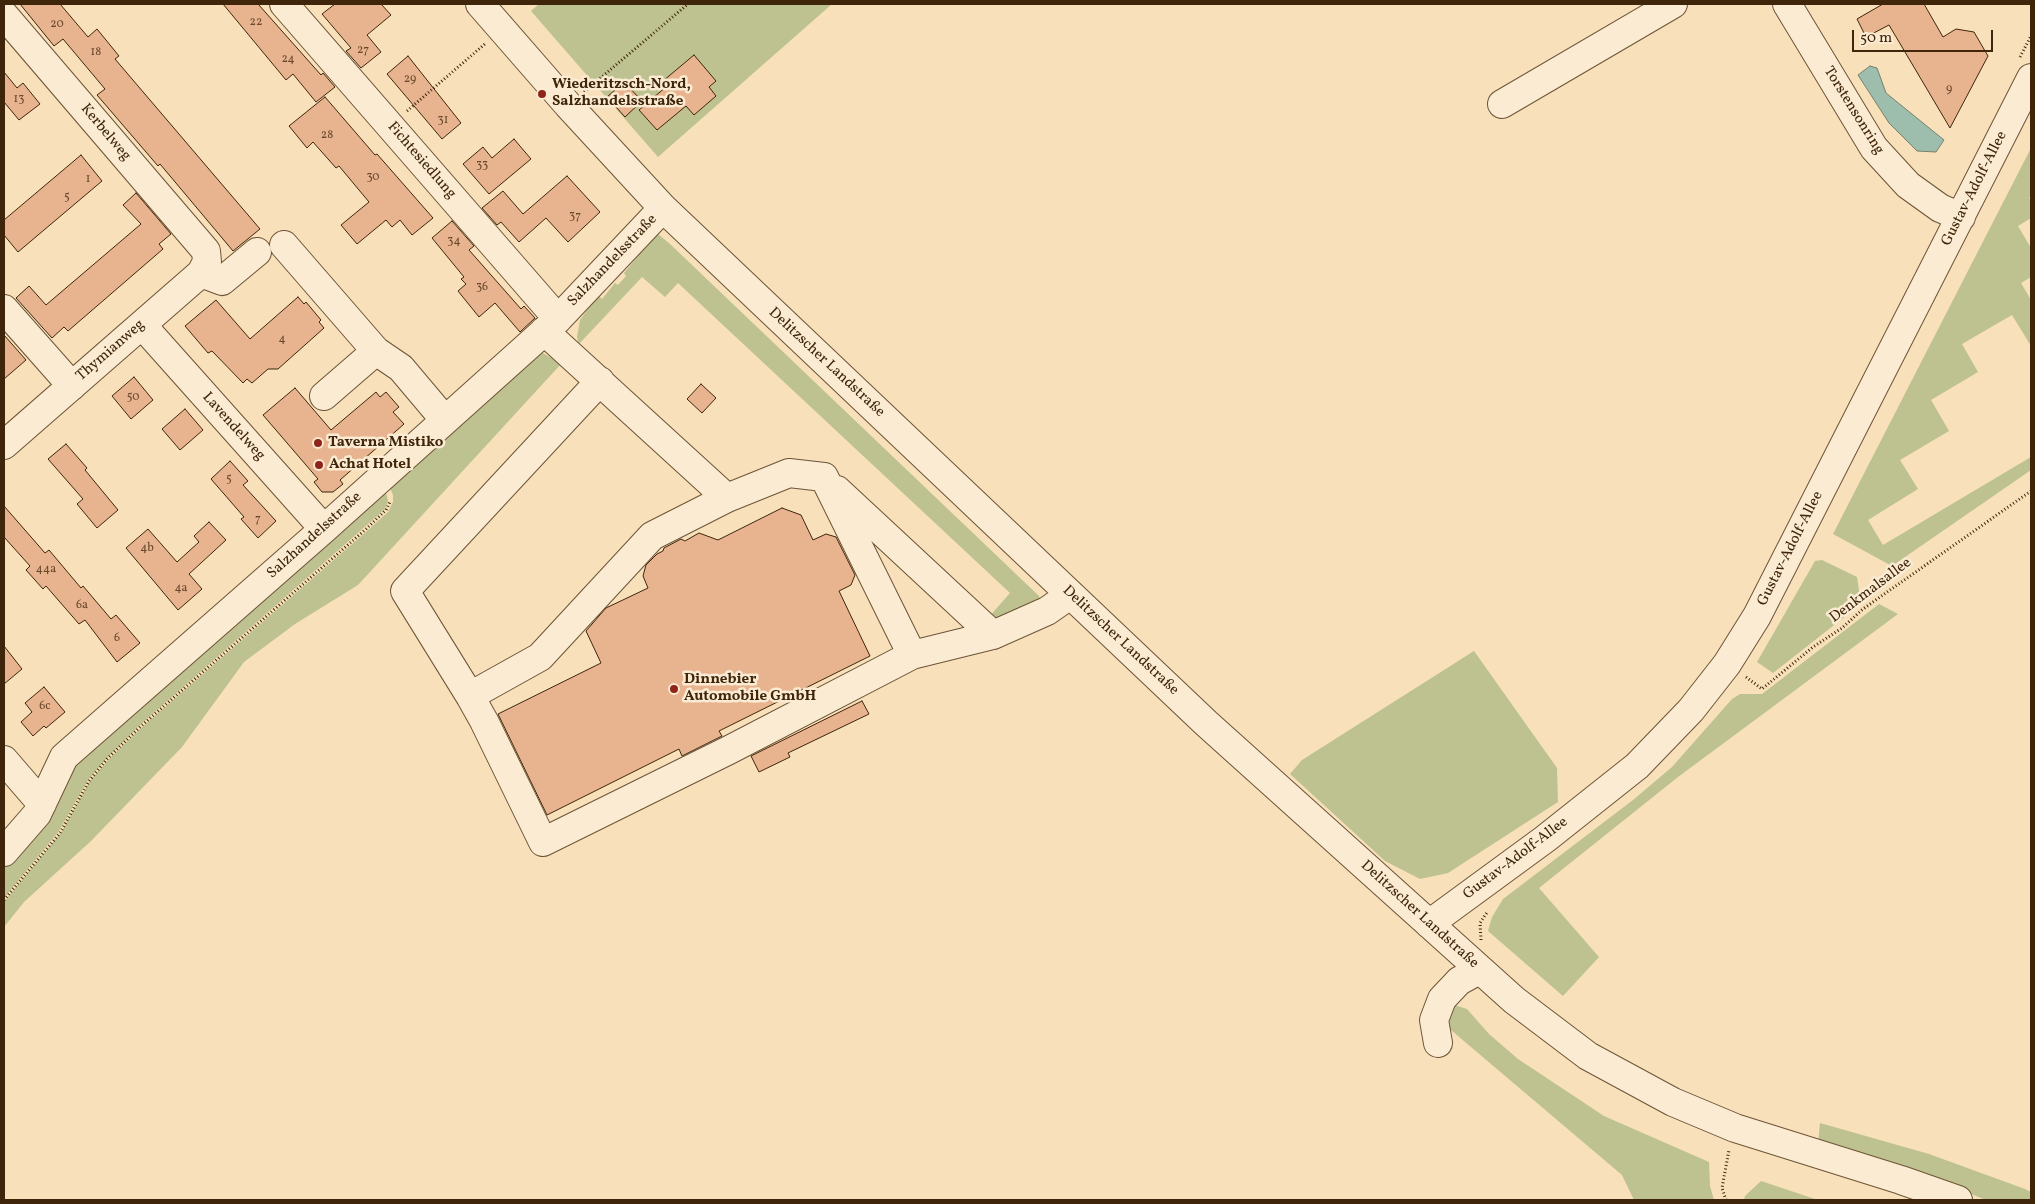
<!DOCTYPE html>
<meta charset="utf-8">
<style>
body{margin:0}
#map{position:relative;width:2035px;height:1204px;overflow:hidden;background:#f7e0ba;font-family:Vollkorn,serif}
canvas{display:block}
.frame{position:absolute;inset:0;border:5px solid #3f250a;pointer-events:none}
.scale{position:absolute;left:1852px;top:30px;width:141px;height:22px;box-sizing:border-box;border:2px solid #3f250a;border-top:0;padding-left:6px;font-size:15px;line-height:18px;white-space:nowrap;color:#3f250a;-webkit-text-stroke:4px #faebd2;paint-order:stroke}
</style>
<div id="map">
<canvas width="2035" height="1204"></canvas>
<div class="frame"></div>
<div class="scale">50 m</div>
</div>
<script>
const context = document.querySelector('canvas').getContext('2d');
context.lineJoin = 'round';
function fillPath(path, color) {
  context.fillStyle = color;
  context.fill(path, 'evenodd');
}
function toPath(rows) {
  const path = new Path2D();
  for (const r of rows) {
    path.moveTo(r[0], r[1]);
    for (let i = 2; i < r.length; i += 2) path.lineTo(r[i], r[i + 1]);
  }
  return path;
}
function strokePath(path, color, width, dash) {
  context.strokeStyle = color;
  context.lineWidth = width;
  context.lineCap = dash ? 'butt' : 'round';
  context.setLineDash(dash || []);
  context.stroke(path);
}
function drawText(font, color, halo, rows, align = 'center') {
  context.font = font + ' Vollkorn,serif';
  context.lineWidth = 5;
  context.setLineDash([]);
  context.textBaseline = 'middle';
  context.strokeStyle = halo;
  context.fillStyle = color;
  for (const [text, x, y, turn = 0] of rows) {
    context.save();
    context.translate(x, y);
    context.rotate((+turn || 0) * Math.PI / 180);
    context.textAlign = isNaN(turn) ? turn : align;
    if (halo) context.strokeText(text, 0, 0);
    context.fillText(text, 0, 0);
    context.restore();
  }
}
fillPath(toPath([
 [539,4,832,4,658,157,531,11],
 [2031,148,2031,196,2029,198,2031,201,2031,218,2018,226,2031,248,2031,277,2021,283,2031,300,2031,346,2012,315,1962,344,1978,372,1931,400,1949,431,1900,460,1918,489,1868,520,1883,545,2031,457,2031,470,1892,566,1833,534],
 [653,234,658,234,670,244,1039,596,1040,600,996,624,989,617,1010,593,678,283,665,297,642,277,579,344,603,366,599,368,579,345,577,337,580,320,598,295,602,299,615,283,618,285,626,276,624,273,638,256,634,252],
 [531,353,543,353,561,364,358,585,295,624,244,662,182,747,91,841,24,902,4,927,4,902,61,833,90,781,108,760,141,728,367,531,388,512,393,502,393,495,388,484],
 [383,488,387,496,388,502,385,509,139,726,106,759,88,780,59,831,4,898,4,868,19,849,66,774],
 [1822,560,1857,577,1861,604,1773,673,1757,662,1815,561],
 [1879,604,1898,614,1678,777,1539,888,1599,957,1563,996,1488,931,1492,917,1503,899,1633,800,1672,767,1732,699,1740,694,1762,694],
 [1474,651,1557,768,1558,802,1448,873,1420,879,1385,861,1290,774,1302,760],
 [1451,1004,1467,1009,1489,1034,1518,1059,1604,1116,1709,1162,1710,1186,1714,1200,1634,1200,1622,1175,1445,1025],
 [1820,1123,1929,1154,2025,1189,2031,1192,2031,1200,1986,1200,1964,1191,1818,1144],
 [1761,1181,1818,1200,1744,1200,1745,1196]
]), '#bdc290');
const water = toPath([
 [1870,66,1877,68,1886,93,1944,140,1936,152,1917,151,1889,123,1858,75,1870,66]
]);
fillPath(water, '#9dbdad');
strokePath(water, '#77806c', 1);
const building = toPath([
 [20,4,60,4,88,37,97,29,119,56,115,59,260,229,233,251,160,164,158,166,97,95,105,89,63,39,54,46,20,4],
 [223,4,258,4,321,75,323,73,335,87,316,102,293,74,286,80,223,4],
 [335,4,381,4,391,15,367,35,381,52,361,68,346,51,351,48,322,14,335,4],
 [1883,4,1924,4,1943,37,1956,29,1974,32,1988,56,1950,128,1889,25,1866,37,1857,19,1883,4],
 [694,55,716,81,709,87,716,96,694,115,686,106,657,130,639,110,667,86,663,81,694,55],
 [408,56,461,123,442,139,387,74,408,56],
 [4,72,17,88,23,83,40,104,19,120,4,102,4,72],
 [624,82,642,101,625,117,607,97,624,82],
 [325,97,375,155,377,154,433,218,412,235,400,220,392,227,386,220,357,244,341,225,369,202,339,166,336,168,313,142,307,148,289,126,325,97],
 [514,139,531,159,489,194,463,164,483,147,492,158,514,139],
 [81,155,102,181,18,252,4,235,4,220,81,155],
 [567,176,600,212,568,242,546,218,519,242,501,222,497,225,482,208,503,191,523,214,567,176],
 [136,193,171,234,159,244,163,249,68,331,64,327,52,338,16,298,29,286,46,305,141,224,123,205,136,193],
 [452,221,474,246,469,250,521,309,524,306,535,318,520,332,495,303,479,317,458,291,466,284,461,279,464,277,432,238,452,221],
 [298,297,304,304,306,302,321,320,319,322,324,328,278,369,268,369,252,383,247,379,243,383,212,351,208,353,185,326,216,300,250,339,298,297],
 [4,335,26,360,4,379,4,335],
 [134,377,153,400,131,419,112,396,134,377],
 [701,384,716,398,702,413,687,399,701,384],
 [295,388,331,430,376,392,380,397,386,392,399,407,393,412,404,424,340,480,343,484,333,492,322,492,314,482,318,479,263,415,295,388],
 [185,409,203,430,180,450,162,429,185,409],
 [66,444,87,468,85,470,118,510,97,528,77,504,83,499,48,459,66,444],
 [230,461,248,481,243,485,276,521,258,538,241,519,244,517,211,479,230,461],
 [4,506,45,553,49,550,81,588,83,586,111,619,116,615,140,643,117,662,85,620,79,624,46,586,43,589,26,570,30,566,4,537,4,506],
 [782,508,801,515,813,540,826,534,836,537,855,575,851,585,839,591,870,656,719,731,722,736,682,756,679,749,547,815,498,714,601,663,586,631,606,608,648,588,643,576,646,565,657,554,663,551,664,548,681,539,685,541,699,533,718,540,782,508],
 [209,522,226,540,189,574,202,589,178,610,126,548,148,529,177,562,199,542,194,536,209,522],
 [4,646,22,669,4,684,4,646],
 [44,687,65,712,46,728,44,726,33,736,21,722,32,712,25,703,44,687],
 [862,701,869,714,788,753,790,757,759,772,751,756,862,701]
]);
fillPath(building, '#e8b38f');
strokePath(building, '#3f250a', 1);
const minor = toPath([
 [284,4,558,319],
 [480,4,568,105,663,208,1206,723,1514,1000,1588,1056,1673,1102,1735,1128,1901,1180,1958,1200],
 [1787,4,1874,148,1908,185,1940,208,1961,217],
 [4,15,206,251,207,262,201,273,4,445],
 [1502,104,1673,4],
 [284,245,376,351,401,368,444,419],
 [201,273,222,281,257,252],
 [4,309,72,386],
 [142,325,324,529],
 [544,331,727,498,789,473,824,477,912,655,993,635,1047,611,1070,595],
 [600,381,405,591,470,696,540,657,652,536,727,498],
 [324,396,376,351],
 [837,490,993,635],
 [470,696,484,721,543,842,729,750,912,655],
 [4,760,42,804],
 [4,852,37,814,64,757,324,529,558,319,663,208],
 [1429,924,1545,839,1637,766,1691,710,1727,664,1757,616,2031,78],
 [1438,1043,1434,1020,1442,999,1459,981,1479,970]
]);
strokePath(minor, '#6d5436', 30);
strokePath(toPath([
 [2020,57,2031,36],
 [584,92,688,4],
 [407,111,486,43],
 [1746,677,1762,689,1813,647,1842,628,1863,609,2031,491],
 [4,900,60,833,89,781,107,759,140,727,366,529,386,510,390,502],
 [1481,940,1480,923,1488,911],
 [1726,1200,1722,1188,1729,1150]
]), '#3f250a', 3, [1, 2.5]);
strokePath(minor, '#faebd2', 28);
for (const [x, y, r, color] of [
 [542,94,5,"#8f2418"],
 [318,443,5,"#8f2418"],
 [319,465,5,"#8f2418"],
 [674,689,5,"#8f2418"]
]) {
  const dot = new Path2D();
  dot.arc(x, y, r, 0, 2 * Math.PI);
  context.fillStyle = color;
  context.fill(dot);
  strokePath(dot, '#faebd2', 2);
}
drawText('12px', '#69482b', null, [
 ["22",256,23],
 ["20",57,25],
 ["27",363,51],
 ["18",96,53],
 ["24",288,60],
 ["29",410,80],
 ["9",1949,90],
 ["13",19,100],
 ["31",443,121],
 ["28",327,136],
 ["33",482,166],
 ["30",373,178],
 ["1",88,180],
 ["5",67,198],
 ["37",575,217],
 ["34",454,242],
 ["36",482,288],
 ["4",282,340],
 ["50",133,398],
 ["5",229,480],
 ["7",258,520],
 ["4b",147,549],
 ["44a",46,570],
 ["4a",181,589],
 ["6a",82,606],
 ["6",117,639],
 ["6c",45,707]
]);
drawText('bold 15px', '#3f250a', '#faebd2', [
 ["Wiederitzsch-Nord,",552,85],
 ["Salzhandelsstraße",552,102],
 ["Taverna Mistiko",328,443],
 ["Achat Hotel",329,465],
 ["Dinnebier",684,680],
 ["Automobile GmbH",684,697]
], 'left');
drawText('15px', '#3f250a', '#faebd2', [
 ["Torstensonring",1853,111,58],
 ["Kerbelweg",105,133,50],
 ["Fichtesiedlung",421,161,49],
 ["Gustav-Adolf-Allee",1975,189,-63],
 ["Salzhandelsstraße",613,261,-46],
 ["Thymianweg",111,351,-41],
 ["Delitzscher Landstraße",826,363,43],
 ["Lavendelweg",233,427,48],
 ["Salzhandelsstraße",315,536,-42],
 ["Gustav-Adolf-Allee",1791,549,-63],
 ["Denkmalsallee",1871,591,-37],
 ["Delitzscher Landstraße",1120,641,43],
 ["Gustav-Adolf-Allee",1516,859,-37],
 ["Delitzscher Landstraße",1419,915,42]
]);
</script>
